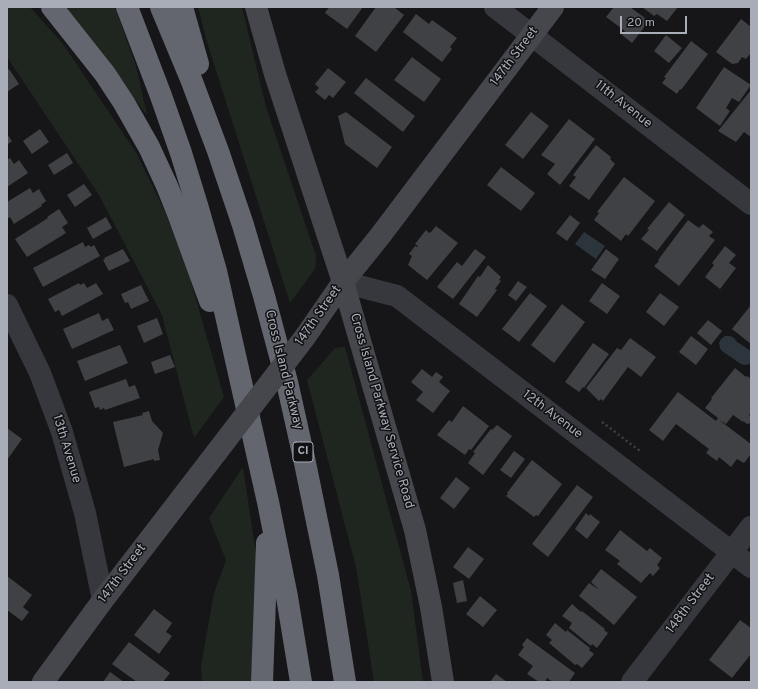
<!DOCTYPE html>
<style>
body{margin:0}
#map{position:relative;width:758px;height:689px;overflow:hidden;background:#161618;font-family:Overpass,sans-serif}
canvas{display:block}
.frame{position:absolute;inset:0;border:8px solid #a8adb8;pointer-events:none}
.scale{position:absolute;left:620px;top:16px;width:67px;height:18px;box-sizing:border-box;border:2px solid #a8adb8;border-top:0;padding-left:5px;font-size:12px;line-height:14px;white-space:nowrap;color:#a8adb8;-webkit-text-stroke:3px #111113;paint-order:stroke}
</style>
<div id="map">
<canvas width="758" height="689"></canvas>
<div class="frame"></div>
<div class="scale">20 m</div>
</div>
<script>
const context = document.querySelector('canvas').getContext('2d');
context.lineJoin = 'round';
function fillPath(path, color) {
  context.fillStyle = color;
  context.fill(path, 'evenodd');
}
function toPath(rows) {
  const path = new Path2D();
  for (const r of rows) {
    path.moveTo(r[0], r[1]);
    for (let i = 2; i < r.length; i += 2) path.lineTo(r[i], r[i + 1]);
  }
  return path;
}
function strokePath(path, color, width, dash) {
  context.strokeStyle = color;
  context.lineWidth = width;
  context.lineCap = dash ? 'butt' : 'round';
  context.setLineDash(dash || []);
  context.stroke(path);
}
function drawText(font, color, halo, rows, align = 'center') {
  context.font = font + ' Overpass,sans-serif';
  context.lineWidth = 3;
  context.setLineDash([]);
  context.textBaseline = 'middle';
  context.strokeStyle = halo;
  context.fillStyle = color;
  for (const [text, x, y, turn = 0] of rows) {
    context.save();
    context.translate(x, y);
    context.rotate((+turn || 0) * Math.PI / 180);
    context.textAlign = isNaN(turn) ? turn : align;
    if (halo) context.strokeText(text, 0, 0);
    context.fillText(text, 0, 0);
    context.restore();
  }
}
fillPath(toPath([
 [7,7,30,7,63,44,137,154,180,243,224,397,194,438,162,315,99,195,7,57],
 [63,7,115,7,136,66,147,115],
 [198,7,242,7,266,107,316,256,315,269,290,303,206,39],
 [345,347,411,591,423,682,374,682,356,567,307,380,335,348],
 [243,467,256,555,255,614,251,682,202,682,201,666,214,593,226,560,209,518]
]), '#1e261f');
fillPath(toPath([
 [584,232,605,246,596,259,575,244],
 [725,336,730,336,734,338,737,342,751,351,751,363,749,364,745,365,741,364,722,351,720,348,719,343,721,339]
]), '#2c353c');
fillPath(toPath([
 [329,7,363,7,347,29,325,13],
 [376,7,394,7,404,15,376,52,355,36],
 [614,7,630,7,649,21,632,43,622,35,625,31,606,17],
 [642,7,678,7,667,21,657,14,654,16],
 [416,14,429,24,432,20,457,38,450,47,452,49,442,62,403,32],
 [741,19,751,27,751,53,746,59,742,57,738,63,732,64,716,52],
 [666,35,682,48,669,63,654,51],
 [691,41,708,54,681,90,680,89,677,94,662,83,666,78,664,77],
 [412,57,441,79,424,102,394,80],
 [724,67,751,85,739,102,732,98,726,108,730,111,720,126,696,108],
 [328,68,346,82,333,98,329,95,325,100,315,92,319,88,315,84],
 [9,69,19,84,7,92,7,70],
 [366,78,415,116,403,132,354,93],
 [751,90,751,137,744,132,736,142,718,131],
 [346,112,392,147,377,168,345,144,338,116],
 [531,112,549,126,523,159,505,145],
 [569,119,595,139,560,185,547,174,555,164,541,155],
 [40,129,49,142,32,154,23,141],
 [7,134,12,141,7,145],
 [596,145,611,157,610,159,615,164,589,200,569,186,576,177,573,175],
 [67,153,73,163,54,175,48,165],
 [10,158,14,164,19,160,28,173,7,187,7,160],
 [501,167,535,193,521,211,487,185],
 [624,177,655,201,628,236,626,234,621,241,594,220,599,213,597,212],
 [84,184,92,195,75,207,67,195],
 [30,188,33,193,39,189,46,201,41,205,42,206,14,224,10,217,7,219,7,202],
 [669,202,685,215,657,251,641,239,649,230,647,229],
 [59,209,68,223,62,227,66,233,27,257,15,239,48,218,47,217],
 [570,215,580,223,567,241,556,233],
 [106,217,112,228,93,239,87,228],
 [688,220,699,228,703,224,713,232,709,236,715,240,679,286,654,266,659,261,658,260],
 [436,226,458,243,427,280,408,265,412,256,409,254,415,246,417,247,418,246,415,244,426,230,429,233,431,232],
 [83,242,85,247,89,245,91,247,94,245,100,256,43,287,33,268],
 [725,246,736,255,729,263,736,268,720,289,705,277,714,265,712,263],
 [123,249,130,261,109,271,103,260,105,259,104,258],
 [475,249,486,257,453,299,437,287,457,262,462,266],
 [606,249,619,259,605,279,591,270],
 [488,265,501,277,499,280,501,281,495,289,497,290,477,317,459,304,478,276,480,277],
 [518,281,527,287,516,301,508,295],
 [79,283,80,285,84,283,87,288,96,283,103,294,62,316,59,310,55,312,48,299],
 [602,283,620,296,607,314,589,301],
 [141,285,149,301,131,309,128,302,125,303,121,294],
 [530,293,547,306,519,342,502,329],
 [660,293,679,307,664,326,646,312],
 [562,304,585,322,554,363,531,345],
 [751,305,751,344,732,329],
 [99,313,102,321,108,318,114,330,72,349,63,329],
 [157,318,163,334,144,343,137,326],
 [708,320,722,331,711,345,697,333],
 [691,336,708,349,696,365,679,352],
 [630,338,656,357,641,377,628,367,603,401,601,399,599,401,586,388,617,348,621,350],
 [593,343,609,354,584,388,583,387,579,392,565,382],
 [120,345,128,363,85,381,77,361],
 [170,355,175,367,155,374,151,362],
 [735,368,746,377,747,376,751,379,751,412,749,415,751,417,751,423,747,424,743,421,743,422,733,415,726,424,719,420,751,444,751,454,744,463,737,459,731,467,719,457,717,461,706,453,709,449,676,424,663,441,649,430,678,392,716,421,718,418,705,408,712,399,711,398],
 [422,369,432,377,436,372,443,377,439,382,450,391,433,413,416,400,423,392,411,382],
 [126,379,129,387,135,385,140,398,105,410,104,408,100,410,99,407,95,408,89,392],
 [463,406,489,426,471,450,469,449,465,455,437,435,449,420,452,422],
 [149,411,152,421,163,433,158,450,160,460,154,461,154,459,124,467,113,422,143,415,142,413],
 [497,425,512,436,483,475,468,463,475,453,473,452,491,429,492,430],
 [7,428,22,439,7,460],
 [514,451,525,459,511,478,500,470],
 [532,460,562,484,538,516,536,515,534,517,506,496,508,494,507,493],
 [456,477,470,488,454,509,440,498],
 [577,485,593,497,548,557,532,544],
 [586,513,589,516,590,514,600,522,587,539,575,529],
 [620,530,647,551,650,548,662,558,657,565,660,568,653,576,650,573,641,583,617,564,620,561,605,550],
 [468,547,484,559,469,579,453,567],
 [601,569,637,597,614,625,579,596,589,583,599,590,591,582],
 [7,576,32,595,23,607,29,612,22,621,7,610],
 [463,580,467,601,457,603,453,583],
 [480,596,497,610,483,627,466,614],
 [572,604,581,612,582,611,605,629,604,630,608,633,597,648,592,644,591,646,569,628,572,623,562,616],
 [154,609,172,623,166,632,172,636,159,654,134,635],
 [740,620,751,628,751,654,732,678,709,660],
 [555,623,566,632,567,630,590,648,589,650,594,654,582,668,577,664,575,665,549,643,552,640,546,635],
 [527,638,575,673,569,682,553,682,547,678,545,682,539,682,527,674,533,666,518,655,524,647,522,645],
 [129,642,170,673,163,682,137,682,112,664],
 [110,672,124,682,103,682],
 [496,674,507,682,490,682]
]), '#404145');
strokePath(toPath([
 [602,422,640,451]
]), '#3d3f44', 2.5, [2, 3]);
strokePath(toPath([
 [495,7,751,204],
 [343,282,397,296,751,567],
 [7,305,40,373,62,432,85,513,103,600],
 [632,682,751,527]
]), '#37383d', 22);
strokePath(toPath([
 [256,7,275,74,343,282,415,530,431,607,443,682],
 [305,337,343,282,380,236,553,7],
 [43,682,103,600,216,453]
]), '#45474d', 22);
strokePath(toPath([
 [52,7,105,74,124,103,149,147,167,186,179,216,210,301],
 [127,7,161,96,181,153,197,205,216,271,268,502,287,597,301,682],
 [161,7,191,79,218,151,243,225,264,296,287,382,304,458,328,575,345,682],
 [182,7,198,64],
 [262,682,267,543]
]), '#63666e', 22);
strokePath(toPath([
 [216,453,305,337]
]), '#45474d', 22);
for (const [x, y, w] of [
 [303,452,20]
]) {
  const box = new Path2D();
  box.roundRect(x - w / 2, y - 10, w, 20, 3);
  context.fillStyle = '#111113';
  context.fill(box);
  strokePath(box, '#a8adb8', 1);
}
drawText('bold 12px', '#a8adb8', null, [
 ["CI",303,452]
]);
drawText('13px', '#a8adb8', '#111113', [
 ["147th Street",515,57,-53],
 ["11th Avenue",623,105,38],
 ["147th Street",319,316,-55],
 ["Cross Island Parkway",283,370,76],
 ["Cross Island Parkway Service Road",381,411,74],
 ["12th Avenue",552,415,37],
 ["13th Avenue",66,449,73],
 ["147th Street",123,574,-53],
 ["148th Street",691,604,-53]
]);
</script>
